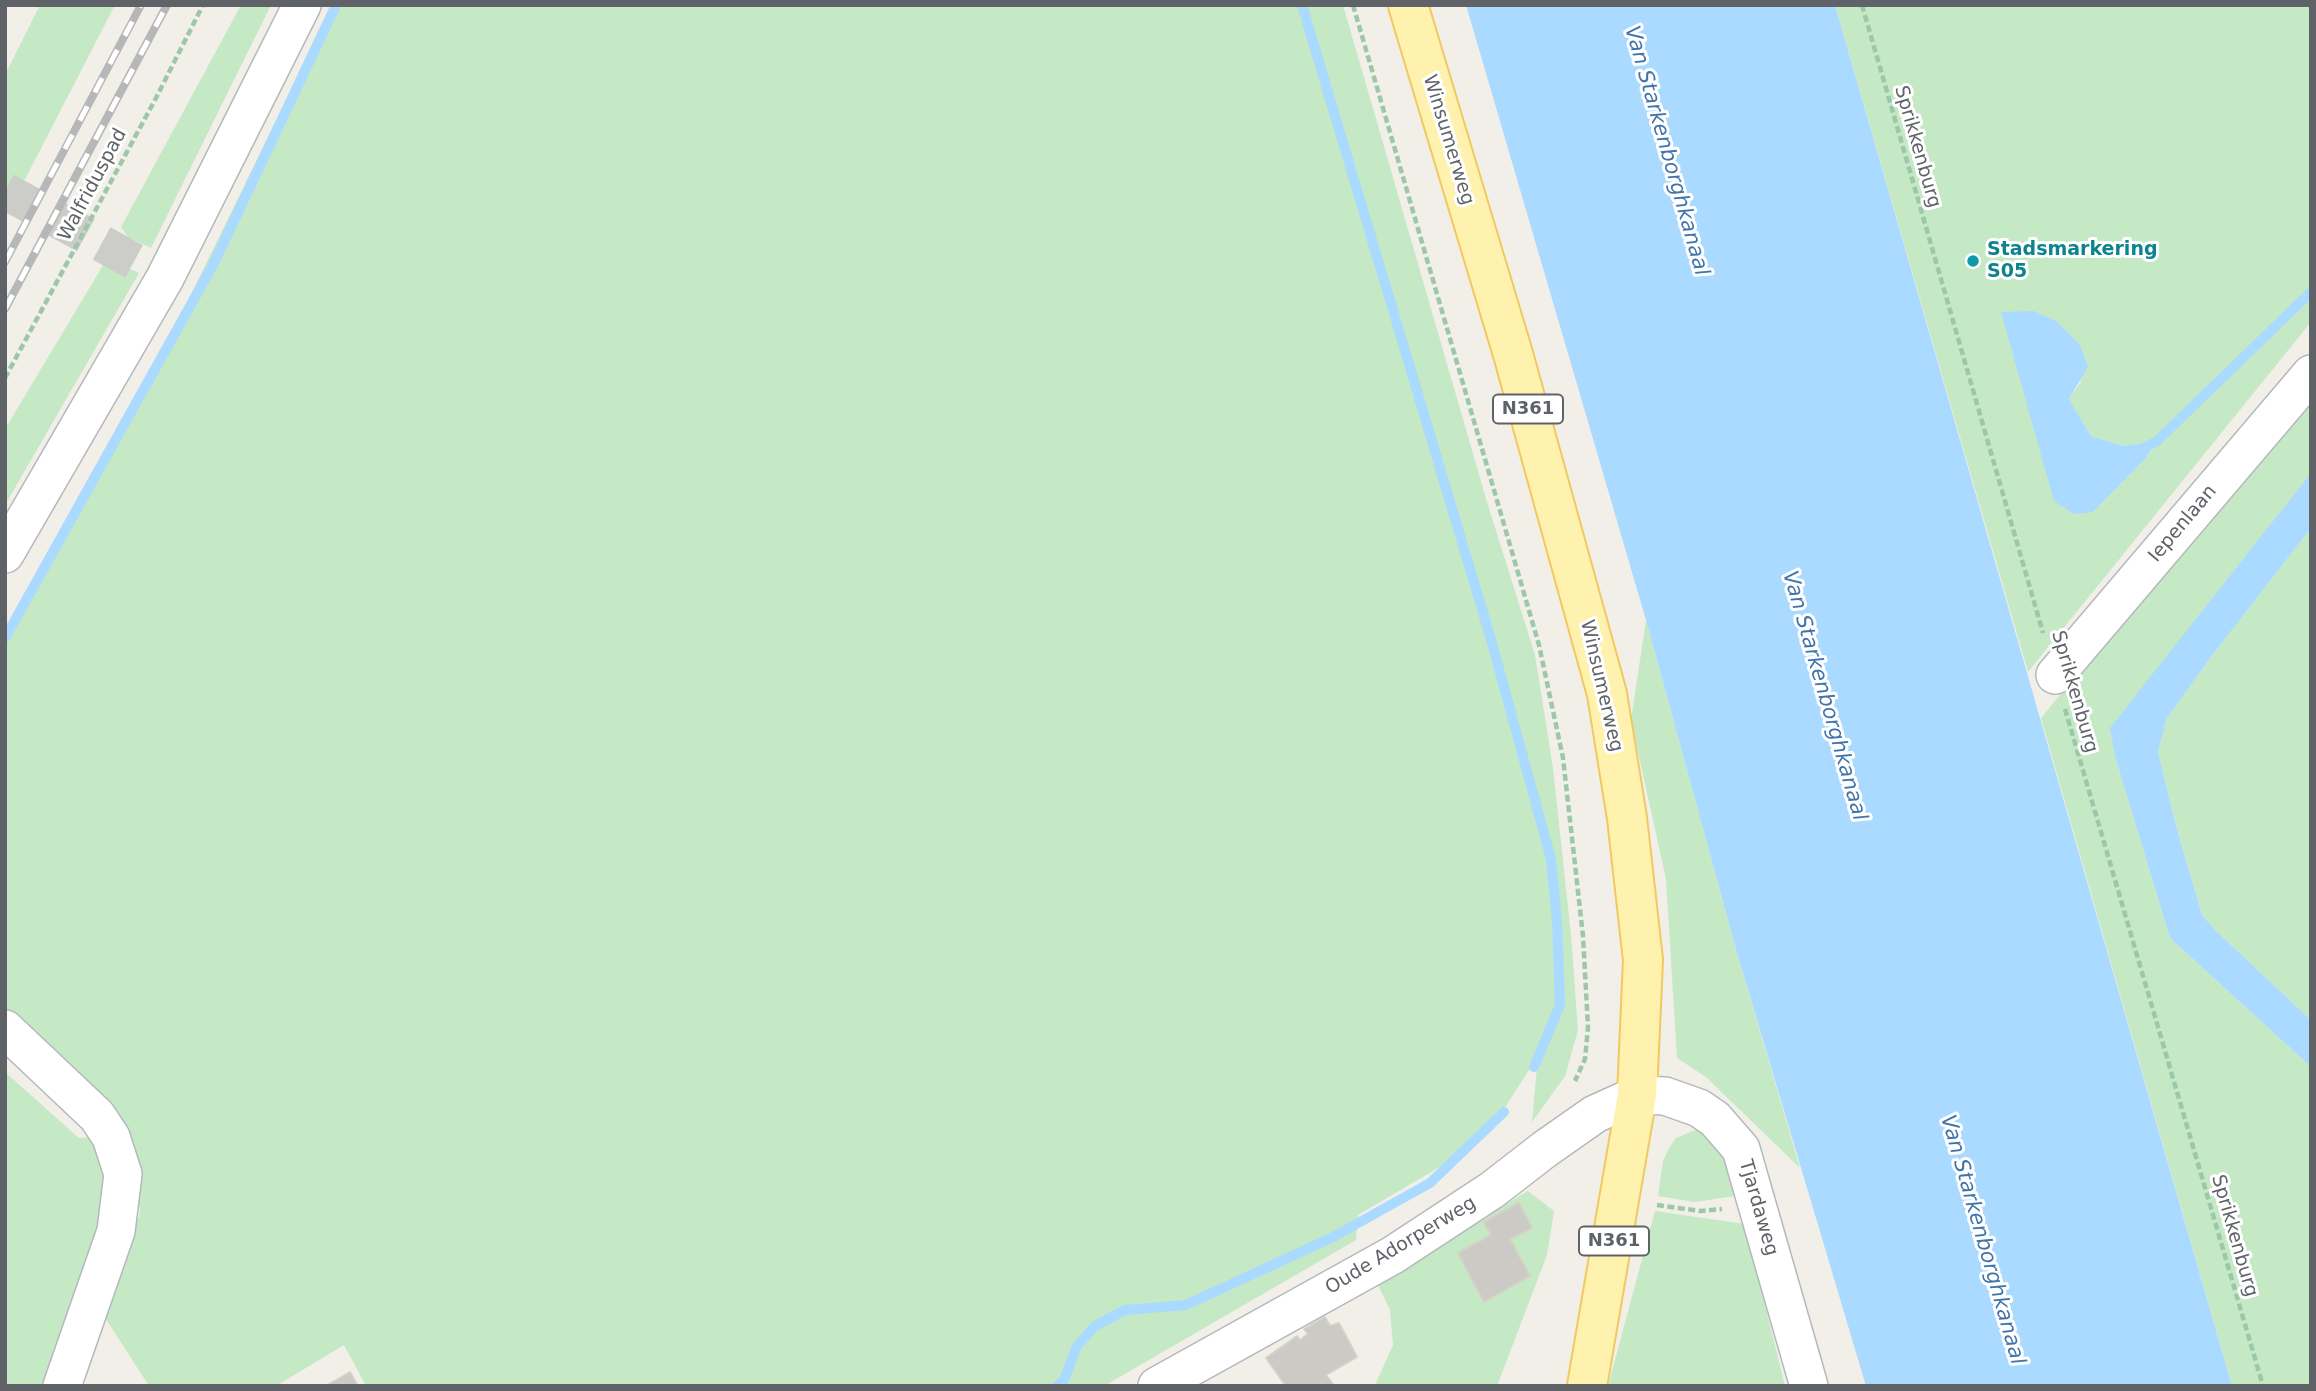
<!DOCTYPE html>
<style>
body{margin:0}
#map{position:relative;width:2316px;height:1391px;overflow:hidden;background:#f1efe8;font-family:"DejaVu Sans",sans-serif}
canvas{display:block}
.frame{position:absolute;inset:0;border:7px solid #5f6368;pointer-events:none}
</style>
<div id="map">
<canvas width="2316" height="1391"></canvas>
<div class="frame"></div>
</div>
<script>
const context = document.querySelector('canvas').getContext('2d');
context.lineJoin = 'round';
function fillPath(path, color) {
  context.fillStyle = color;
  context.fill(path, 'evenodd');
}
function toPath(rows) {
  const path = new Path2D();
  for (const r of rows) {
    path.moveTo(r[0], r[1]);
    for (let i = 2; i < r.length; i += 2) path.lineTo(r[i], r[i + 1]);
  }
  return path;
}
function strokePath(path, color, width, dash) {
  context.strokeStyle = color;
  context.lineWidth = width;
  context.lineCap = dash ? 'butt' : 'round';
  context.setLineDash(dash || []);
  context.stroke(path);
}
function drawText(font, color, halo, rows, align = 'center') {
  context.font = font + ' "DejaVu Sans",sans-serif';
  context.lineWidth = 6;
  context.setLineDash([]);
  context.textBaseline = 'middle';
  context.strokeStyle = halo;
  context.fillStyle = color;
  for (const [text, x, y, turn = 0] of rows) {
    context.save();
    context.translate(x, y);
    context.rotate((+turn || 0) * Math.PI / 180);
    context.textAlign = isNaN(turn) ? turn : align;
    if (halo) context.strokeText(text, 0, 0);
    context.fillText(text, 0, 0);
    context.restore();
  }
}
fillPath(toPath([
 [40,5,115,5,5,218,5,75],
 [241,5,271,5,151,248,128,237,121,227],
 [336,5,1343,5,1487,502,1535,655,1553,768,1571,935,1578,1030,1565,1076,1532,1122,1538,1056,1493,1126,1438,1168,1358,1215,1356,1240,1104,1386,366,1386,344,1345,276,1386,149,1386,104,1316,140,1213,134,1153,5,1014,5,641,151,376,312,47],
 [1835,5,2311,5,2311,322,2028,672],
 [2056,321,2081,382,2069,399,2091,436,2123,446,2156,443,2146,458,2093,512,2054,501],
 [105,262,115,262,139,273,5,505,5,429],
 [2311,383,2311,473,2194,623,2116,760,2170,938,2311,1067,2311,1386,2232,1386,2041,718,2162,571],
 [2311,528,2311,1020,2216,931,2202,915,2175,822,2158,752,2167,718,2211,657],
 [1646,620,1737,953,1800,1168,1706,1077,1677,1058,1666,879,1631,720],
 [5,1072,79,1138,89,1137,100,1154,111,1206,47,1386,5,1386],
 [1698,1129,1725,1149,1741,1195,1695,1202,1658,1196,1663,1161,1669,1148,1676,1138],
 [1528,1191,1554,1211,1547,1255,1497,1386,1378,1386,1376,1383,1393,1345,1390,1310,1376,1281],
 [1655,1211,1745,1224,1785,1386,1608,1386]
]), '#c5e8c5');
fillPath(toPath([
 [1466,5,1835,5,2232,1386,1866,1386,1737,953,1646,620],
 [2034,311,2056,321,2080,345,2088,367,2069,399,2091,436,2123,446,2156,442,2146,458,2093,512,2074,514,2054,501,2001,312],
 [2311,473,2311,528,2211,657,2167,718,2158,752,2175,822,2202,915,2216,931,2311,1020,2311,1067,2170,938,2116,760,2110,728]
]), '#aadaff');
strokePath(toPath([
 [1302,5,1490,636,1551,859,1557,921,1560,1005,1534,1067],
 [2145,447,2156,442,2311,292],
 [5,638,213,265,336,5],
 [1057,1386,1064,1380,1077,1346,1095,1326,1125,1310,1186,1305,1333,1237,1430,1183,1504,1112]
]), '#aadaff', 10);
const building = toPath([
 [1519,1203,1532,1228,1510,1239,1530,1276,1484,1302,1458,1253,1491,1235,1484,1222,1519,1203],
 [1325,1317,1330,1326,1339,1323,1357,1357,1326,1375,1333,1384,1330,1386,1286,1386,1266,1358,1297,1336,1300,1340,1308,1334,1304,1329,1325,1317],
 [350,1372,358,1386,326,1386,350,1372]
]);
fillPath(building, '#cccac5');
strokePath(building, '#d6d1c6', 2);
strokePath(toPath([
 [5,191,165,278]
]), '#ccccc8', 37, [37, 18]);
const minor = toPath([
 [5,554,165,278,302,5],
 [2055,675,2311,374],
 [5,1029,97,1116,111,1137,123,1174,116,1231,62,1386],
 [1157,1386,1393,1255,1492,1190,1545,1149,1595,1114,1637,1095,1665,1096,1699,1108,1715,1119,1741,1149,1809,1386]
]);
const major = toPath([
 [1408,5,1513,354,1607,694,1627,818,1643,960,1637,1095,1587,1386]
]);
strokePath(minor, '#b5b8bc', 40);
strokePath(major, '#f2c960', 42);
strokePath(toPath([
 [1353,5,1539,645,1563,758,1583,936,1588,1027,1585,1059,1575,1081],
 [1862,5,2043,633],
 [5,378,156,98,203,5],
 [2065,709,2263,1386],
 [1657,1205,1700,1211,1722,1209]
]), '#9cc7a9', 4.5, [7, 3.5]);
strokePath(minor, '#fff', 37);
strokePath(major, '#fff2af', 38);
const rail = toPath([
 [5,262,141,5],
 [5,309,167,5]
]);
strokePath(rail, '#b6b7b8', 8);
strokePath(rail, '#fff', 5, [16]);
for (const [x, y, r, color] of [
 [1973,261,7,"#0f9aa8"]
]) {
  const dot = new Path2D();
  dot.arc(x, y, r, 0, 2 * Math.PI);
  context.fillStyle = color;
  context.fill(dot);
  strokePath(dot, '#fff', 2.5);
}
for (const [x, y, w] of [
 [1528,409,70],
 [1614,1241,70]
]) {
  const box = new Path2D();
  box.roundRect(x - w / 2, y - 14.5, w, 29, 5);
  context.fillStyle = '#fff';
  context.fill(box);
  strokePath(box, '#5f6368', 2);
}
drawText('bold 18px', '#5f6368', null, [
 ["N361",1528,409],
 ["N361",1614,1241]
]);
drawText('19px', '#5f6368', '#fff', [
 ["Winsumerweg",1448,140,73],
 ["Sprikkenburg",1917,147,74],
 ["Walfriduspad",93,185,-62],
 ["Iepenlaan",2183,524,-50],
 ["Winsumerweg",1601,686,77],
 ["Sprikkenburg",2074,692,74],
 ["Tjardaweg",1758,1208,74],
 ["Sprikkenburg",2234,1236,74],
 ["Oude Adorperweg",1401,1246,-31]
]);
drawText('bold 19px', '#0d838f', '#fff', [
 ["Stadsmarkering",1987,250],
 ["S05",1987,272]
], 'left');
drawText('italic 21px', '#4174aa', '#fff', [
 ["Van Starkenborghkanaal",1666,151,74],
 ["Van Starkenborghkanaal",1824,696,74],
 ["Van Starkenborghkanaal",1982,1240,74]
]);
</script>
